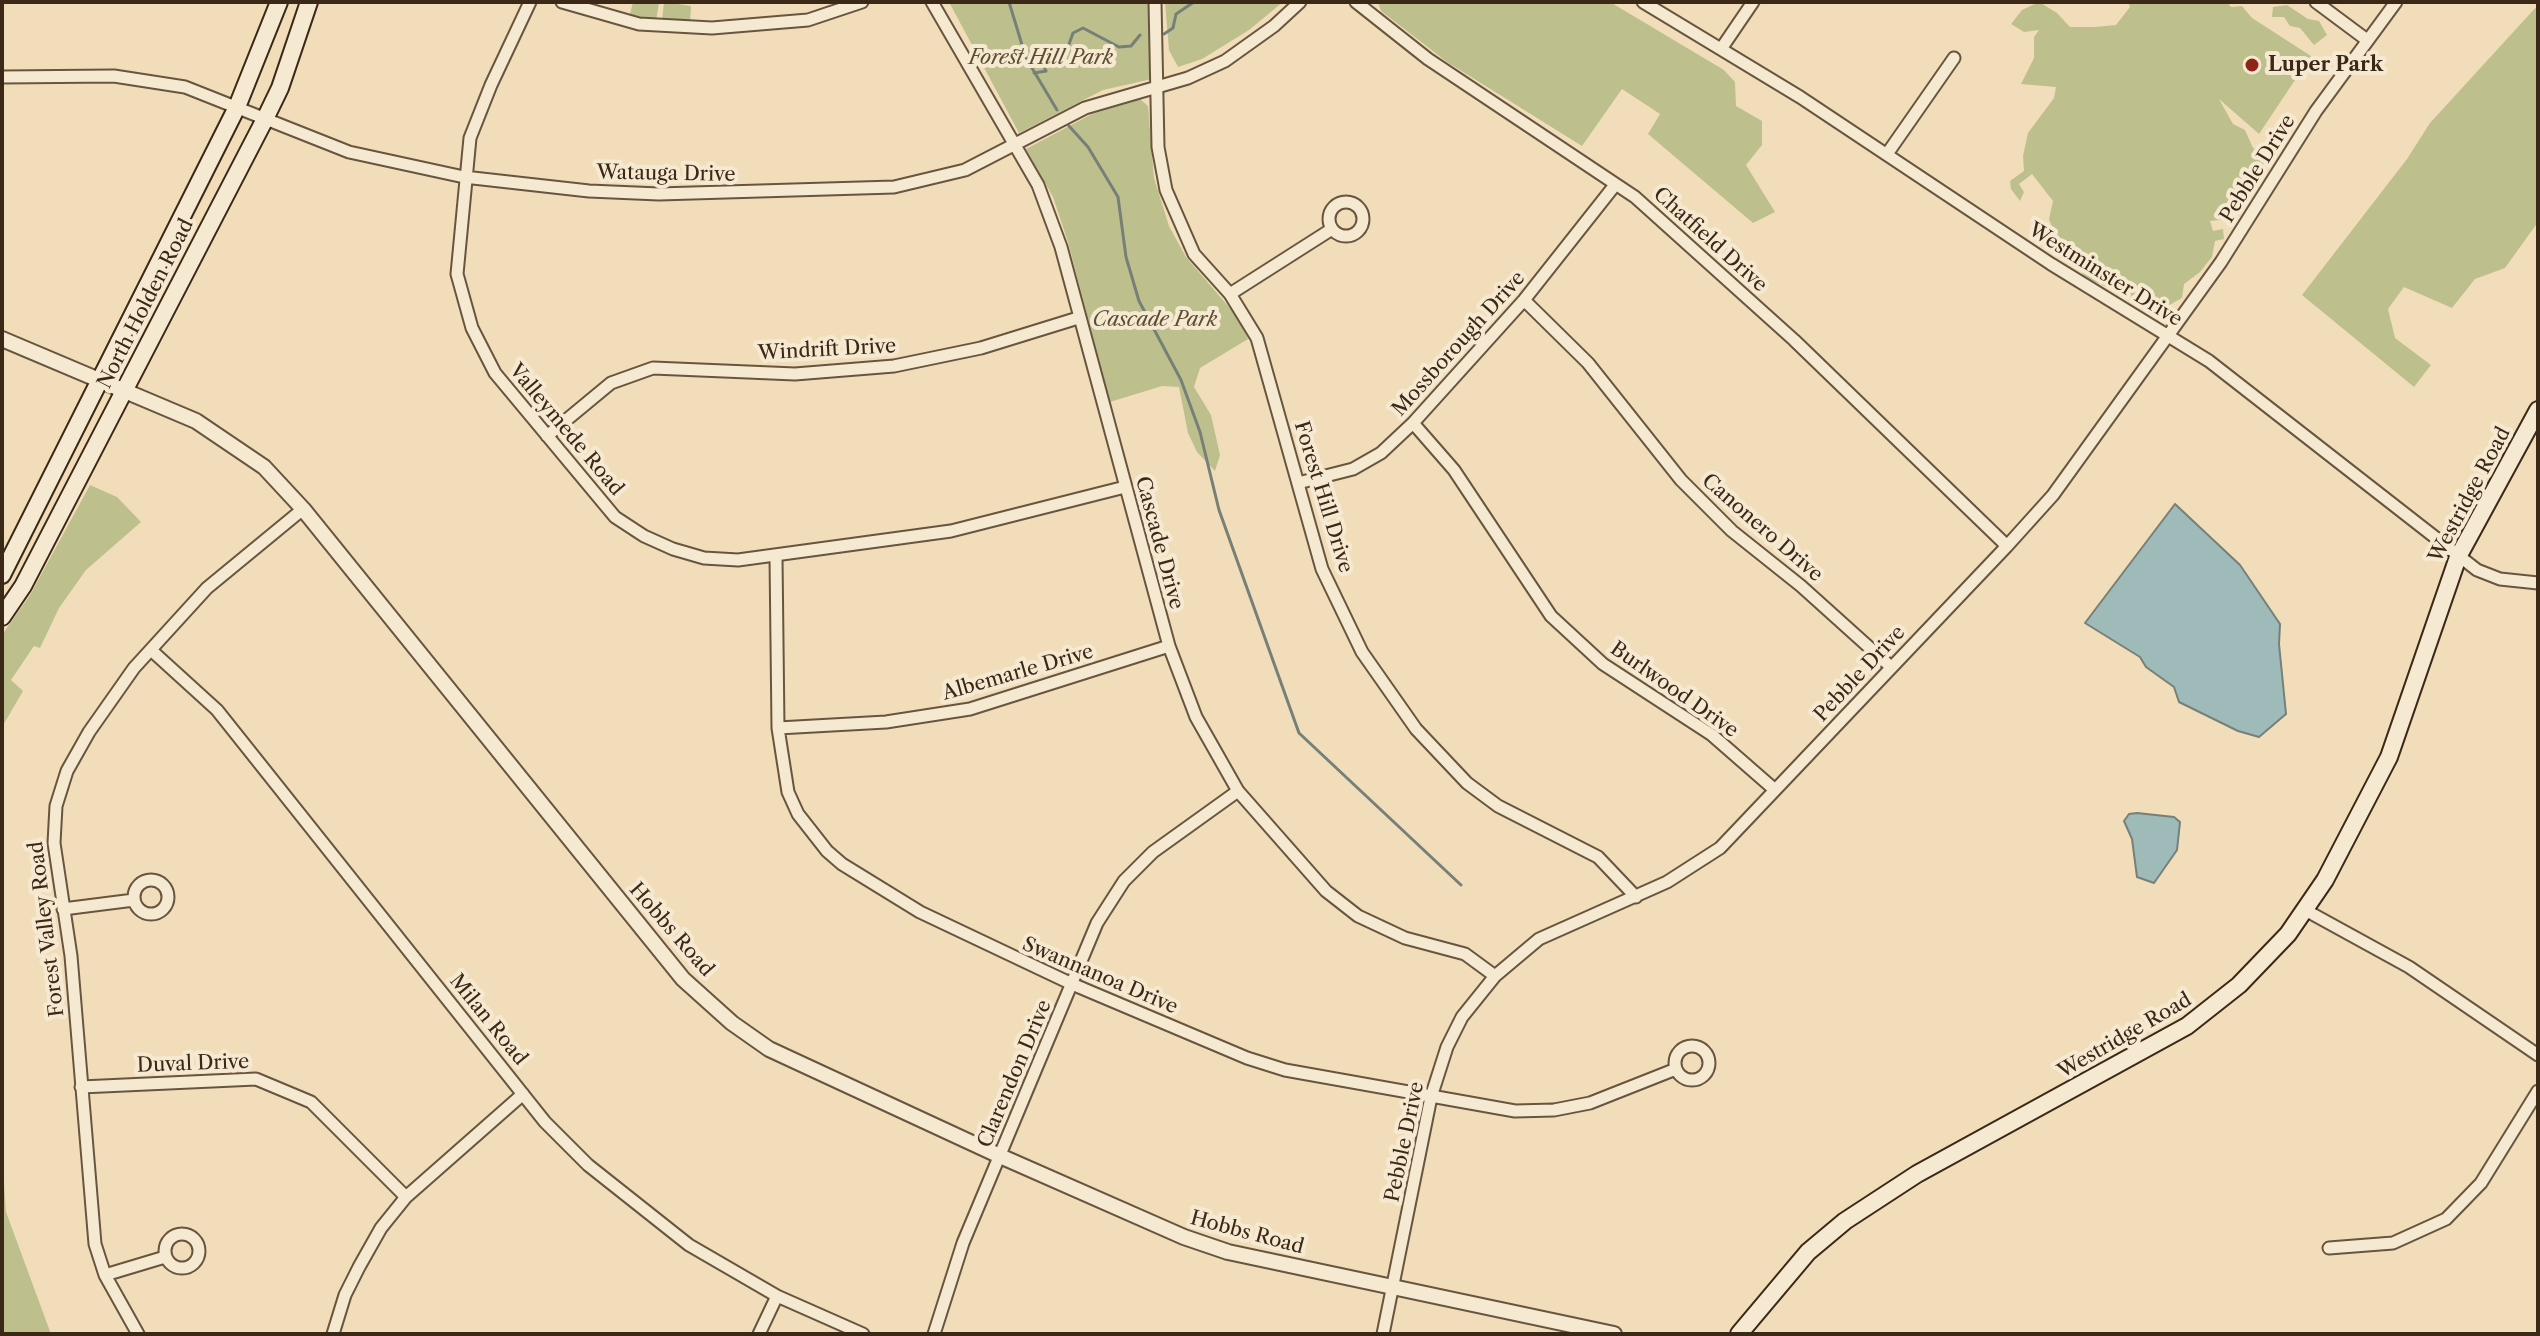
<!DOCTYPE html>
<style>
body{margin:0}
#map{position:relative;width:2540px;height:1336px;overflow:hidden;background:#f1ddb9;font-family:"Libre Caslon Text",serif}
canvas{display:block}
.frame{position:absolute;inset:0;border:4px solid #3b2816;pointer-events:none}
</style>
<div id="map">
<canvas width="2540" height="1336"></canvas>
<div class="frame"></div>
</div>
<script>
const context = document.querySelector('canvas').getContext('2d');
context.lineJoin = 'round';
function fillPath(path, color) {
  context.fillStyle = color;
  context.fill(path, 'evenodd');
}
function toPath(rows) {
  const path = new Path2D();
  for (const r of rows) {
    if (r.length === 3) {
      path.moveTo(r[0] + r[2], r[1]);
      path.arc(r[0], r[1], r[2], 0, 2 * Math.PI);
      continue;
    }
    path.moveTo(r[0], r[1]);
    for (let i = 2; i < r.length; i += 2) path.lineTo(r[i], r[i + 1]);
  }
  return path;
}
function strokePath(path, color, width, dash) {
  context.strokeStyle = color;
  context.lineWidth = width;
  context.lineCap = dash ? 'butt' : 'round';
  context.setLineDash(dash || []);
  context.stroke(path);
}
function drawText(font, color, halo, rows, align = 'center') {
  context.font = font + ' "Libre Caslon Text",serif';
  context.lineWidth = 8;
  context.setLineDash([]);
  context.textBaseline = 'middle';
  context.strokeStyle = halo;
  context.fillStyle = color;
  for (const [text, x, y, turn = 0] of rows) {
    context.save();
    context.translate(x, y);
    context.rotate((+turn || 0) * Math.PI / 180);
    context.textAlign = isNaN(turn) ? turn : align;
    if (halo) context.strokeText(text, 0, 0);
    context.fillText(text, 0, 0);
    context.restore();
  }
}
fillPath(toPath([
 [633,2,659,3,656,21,624,18,630,14],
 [664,2,691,6,690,25,662,21],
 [949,2,1149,2,1152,79,1103,90,1019,133],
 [1165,2,1283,2,1249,30,1202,59,1178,67,1169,50],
 [1378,2,1610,2,1724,70,1735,82,1736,106,1762,121,1762,145,1746,165,1775,212,1753,223,1648,134,1660,114,1622,89,1582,146,1447,62,1381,11],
 [2039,2,2057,13,2070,27,2095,27,2116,25,2130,7,2128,2,2227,2,2231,7,2242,6,2252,18,2311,56,2259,134,2219,99,2233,124,2245,130,2253,148,2266,153,2267,166,2243,208,2229,219,2210,221,2213,231,2223,229,2224,239,2215,241,2212,257,2200,272,2184,284,2182,298,2153,314,2138,301,2084,277,2077,258,2081,249,2055,235,2049,219,2053,201,2032,174,2019,184,2024,192,2020,201,2011,189,2010,181,2024,171,2023,156,2028,133,2054,98,2056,87,2021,84,2034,58,2034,37,2039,30,2024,32,2011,24,2022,10],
 [2287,5,2308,19,2319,21,2327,35,2314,45,2300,28,2290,26,2284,17,2272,17,2273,7],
 [2538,5,2538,222,2505,268,2475,279,2452,308,2404,287,2388,309,2395,338,2431,365,2414,387,2302,295,2407,159,2430,123],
 [1140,99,1148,106,1154,178,1169,226,1186,257,1241,321,1248,339,1200,368,1194,387,1211,415,1220,455,1215,471,1197,452,1188,433,1179,387,1162,386,1110,402,1068,242,1053,197,1026,149,1092,114],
 [90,485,117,497,141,522,86,570,59,608,40,648,34,646,11,680,23,691,2,727,2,635,30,595],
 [2,1153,6,1212,51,1334,2,1334]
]), '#bdc08d');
const water = toPath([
 [2175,504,2240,565,2280,624,2279,644,2286,714,2259,737,2238,731,2179,702,2174,687,2146,667,2140,657,2085,623,2175,504],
 [2137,813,2174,817,2180,822,2177,850,2154,883,2137,877,2132,839,2124,821,2129,814,2137,813]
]);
fillPath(water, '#9ebab9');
strokePath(water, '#768078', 2);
strokePath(toPath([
 [1009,2,1026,58,1057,110],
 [1164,34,1173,28,1176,14,1194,2],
 [1034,73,1046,71,1042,63,1045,53,1054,47,1068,47,1073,33,1083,28,1119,47,1131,46,1140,35],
 [1069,126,1088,147,1118,197,1126,257,1139,301,1181,380,1200,432,1219,510,1299,733,1461,885]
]), '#768078', 3);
const minor = toPath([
 [530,2,491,85,470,138,457,274,472,328,495,373,615,517,644,536,673,549,704,558,738,560,951,531,1125,487],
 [562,2,639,24,712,28,808,20,862,2],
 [932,2,1038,185,1061,247,1169,646,1196,717,1238,791,1326,891,1358,916,1405,938,1465,954,1495,976],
 [1155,2,1158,147,1166,190,1194,254,1230,294,1257,338,1322,569,1362,652,1416,729,1467,783,1498,806,1598,857,1636,897],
 [1356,2,1428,59,1635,197,1794,340,2007,546],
 [1643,2,1800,97,2051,264,2209,361,2477,570,2500,579,2538,583],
 [2316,2,2367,40],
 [1721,49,1753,2],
 [2,77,114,76,185,87,349,152,464,177,589,191,659,194,894,187,965,170,1085,108,1188,78,1225,61,1274,26,1300,2],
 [1887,154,1954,58],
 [1346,219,17],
 [1230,294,1332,229],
 [1524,300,1588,363,1681,480,1732,531,1801,586,1891,667],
 [1413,423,1454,470,1551,616,1603,664,1712,735,1775,790],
 [547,436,611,383,653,368,795,374,894,366,981,348,1078,318],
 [1298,483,1353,469,1381,453,1413,423,1524,300,1615,185],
 [776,557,778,728,788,792,798,814,827,851,842,864,920,912,1072,984,1247,1058,1285,1070,1515,1111,1554,1110,1590,1103,1676,1069],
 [151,650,217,710,545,1122,588,1165,689,1245,777,1296,863,1334],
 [778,728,886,722,970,709,1169,646],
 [151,897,17],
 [63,909,134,900],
 [2307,911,2409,967,2538,1055],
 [1692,1063,17],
 [81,1087,256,1079,311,1102,406,1197],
 [182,1251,17],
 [2329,1248,2393,1243,2446,1219,2481,1183,2538,1091],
 [105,1275,165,1257],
 [138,1334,105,1275,95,1244,71,956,54,843,56,806,67,771,89,732,134,668,207,588,303,509],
 [333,1334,345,1295,359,1267,381,1228,406,1197,523,1094],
 [759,1334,777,1296],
 [934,1334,963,1243,1097,923,1124,881,1153,852,1238,791],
 [1383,1334,1431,1097,1447,1047,1462,1017,1495,976,1539,939,1667,882,1720,848,2007,546,2053,495,2221,262,2316,111,2396,2]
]);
const tertiary = toPath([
 [2,339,196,421,264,467,303,509,683,979,732,1023,769,1049,1000,1156,1184,1237,1228,1252,1614,1334]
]);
const secondary = toPath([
 [2,575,237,107,279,2],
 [2,617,23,586,265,119,280,88,309,2],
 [1739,1334,1808,1252,1845,1221,1917,1174,2187,1026,2239,985,2288,934,2325,880,2389,757,2458,557,2538,410]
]);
strokePath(minor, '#68553f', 15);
strokePath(tertiary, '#68553f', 18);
strokePath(secondary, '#3b2816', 20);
strokePath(minor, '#f6e9d2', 11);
strokePath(tertiary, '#f6e9d2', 14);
strokePath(secondary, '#f6e9d2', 16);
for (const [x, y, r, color] of [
 [2252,65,8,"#8f2418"]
]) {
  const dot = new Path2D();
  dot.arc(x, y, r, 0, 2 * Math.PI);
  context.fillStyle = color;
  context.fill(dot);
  strokePath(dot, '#f6e9d2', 3);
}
drawText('italic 20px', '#5c4e34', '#f6e9d2', [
 ["Forest Hill Park",1041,58],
 ["Cascade Park",1155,320]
]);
drawText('bold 20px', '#3b2816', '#f6e9d2', [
 ["Luper Park",2268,65]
], 'left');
drawText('20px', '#3b2816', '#f6e9d2', [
 ["Pebble Drive",2258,169,-58],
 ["Watauga Drive",666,174,1],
 ["Chatfield Drive",1710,240,42],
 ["Westminster Drive",2105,275,32],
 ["North Holden Road",146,304,-63],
 ["Mossborough Drive",1459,344,-48],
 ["Windrift Drive",827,350,-3],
 ["Valleymede Road",566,430,50],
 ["Westridge Road",2470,495,-62],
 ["Forest Hill Drive",1323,497,73],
 ["Canonero Drive",1762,528,41],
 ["Cascade Drive",1159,543,75],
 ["Albemarle Drive",1018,673,-16],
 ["Pebble Drive",1860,674,-47],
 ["Burlwood Drive",1674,690,35],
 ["Forest Valley Road",47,929,-97],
 ["Hobbs Road",671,930,49],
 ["Swannanoa Drive",1100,976,23],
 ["Milan Road",488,1020,51],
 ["Westridge Road",2125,1036,-30],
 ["Duval Drive",193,1064,-2],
 ["Clarendon Drive",1015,1074,-67],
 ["Pebble Drive",1405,1142,-78],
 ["Hobbs Road",1247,1233,15]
]);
</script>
